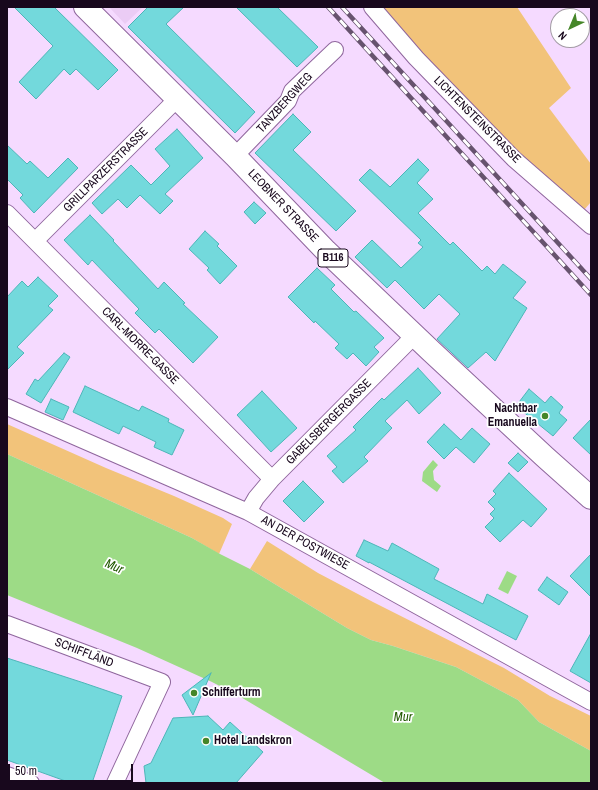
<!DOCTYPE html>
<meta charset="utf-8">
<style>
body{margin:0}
#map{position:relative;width:598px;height:790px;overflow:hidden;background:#f5daff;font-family:"Archivo Narrow",sans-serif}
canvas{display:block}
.frame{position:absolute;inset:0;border:8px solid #18081d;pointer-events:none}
.north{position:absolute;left:550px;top:8px;width:40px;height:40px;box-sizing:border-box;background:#fff;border:1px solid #a39ca5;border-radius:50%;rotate:224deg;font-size:11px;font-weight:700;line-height:16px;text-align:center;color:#18081d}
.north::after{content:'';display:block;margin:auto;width:14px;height:18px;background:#458628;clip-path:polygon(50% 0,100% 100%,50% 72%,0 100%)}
.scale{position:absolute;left:8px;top:764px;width:125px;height:18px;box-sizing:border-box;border:2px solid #18081d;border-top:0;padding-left:5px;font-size:12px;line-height:14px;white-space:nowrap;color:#18081d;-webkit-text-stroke:3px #fff;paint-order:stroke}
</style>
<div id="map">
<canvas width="598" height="790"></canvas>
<div class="frame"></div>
<div class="north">N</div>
<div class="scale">50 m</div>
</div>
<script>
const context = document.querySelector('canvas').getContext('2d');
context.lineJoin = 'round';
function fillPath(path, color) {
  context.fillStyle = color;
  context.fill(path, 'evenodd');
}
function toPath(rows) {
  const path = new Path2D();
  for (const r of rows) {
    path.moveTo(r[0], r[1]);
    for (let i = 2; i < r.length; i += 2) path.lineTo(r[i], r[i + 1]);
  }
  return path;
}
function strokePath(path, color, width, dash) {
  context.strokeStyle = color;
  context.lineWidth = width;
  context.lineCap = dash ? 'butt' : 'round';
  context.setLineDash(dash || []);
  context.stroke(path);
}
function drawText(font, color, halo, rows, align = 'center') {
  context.font = font + ' "Archivo Narrow",sans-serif';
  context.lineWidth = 3.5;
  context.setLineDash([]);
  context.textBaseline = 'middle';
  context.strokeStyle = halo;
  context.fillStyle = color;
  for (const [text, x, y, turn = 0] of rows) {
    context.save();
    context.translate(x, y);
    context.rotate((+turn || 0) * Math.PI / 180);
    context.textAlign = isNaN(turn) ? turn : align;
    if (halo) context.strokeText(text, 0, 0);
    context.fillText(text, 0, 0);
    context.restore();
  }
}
fillPath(toPath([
 [109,7,143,7,125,24]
]), '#ebccf5');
fillPath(toPath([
 [377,7,517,7,571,88,549,108,591,164,591,202,584,210,519,156],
 [7,424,106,468,174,496,223,518,232,524,219,554,192,538,7,454],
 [267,541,318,573,373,602,504,668,550,696,591,716,591,751,539,722,518,700,456,667,393,646,371,640,347,628,250,569]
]), '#f2c37a');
fillPath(toPath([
 [7,454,192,538,220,554,250,569,347,628,371,640,393,646,456,667,518,700,539,722,591,751,591,783,385,783,239,696,212,682,137,648,7,595],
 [433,460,438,465,433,471,434,480,441,486,437,492,422,481,423,472],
 [507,571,517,576,508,594,498,589]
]), '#9ddb86');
const building = toPath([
 [14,7,54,7,118,70,98,90,76,69,70,75,64,69,36,99,19,82,53,46,14,7],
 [148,7,184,7,166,24,255,112,235,133,128,27,148,7],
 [236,7,277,7,318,47,297,67,236,7],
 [293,114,311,132,293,150,356,211,336,231,255,153,293,114],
 [177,129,203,158,165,194,173,201,160,214,140,195,127,208,118,199,102,214,92,203,131,165,151,185,170,166,155,149,177,129],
 [7,145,27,164,30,161,48,178,68,158,78,168,34,213,20,198,23,195,7,179,7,145],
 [418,159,429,170,417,183,433,199,418,213,450,245,453,242,482,271,487,266,495,274,503,264,526,282,513,298,527,308,495,361,486,352,468,368,437,339,460,314,439,294,424,309,395,280,387,288,355,257,372,240,401,268,423,247,418,243,421,240,359,180,370,169,390,187,418,159],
 [254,202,266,213,255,224,244,212,254,202],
 [90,215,114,240,113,241,158,289,164,282,185,303,183,304,218,337,193,363,159,329,155,333,135,313,139,309,92,260,88,265,64,240,90,215],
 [205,231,219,244,217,246,237,266,220,284,207,270,209,268,189,249,205,231],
 [317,268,335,285,331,289,354,312,356,311,384,338,374,347,379,352,366,366,353,353,347,359,335,348,339,344,315,321,314,323,288,297,317,268],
 [38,277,58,296,48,306,53,310,17,347,24,353,7,370,7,297,22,281,28,287,38,277],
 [64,353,70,357,41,403,26,394,35,379,38,381,64,353],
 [418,368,441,393,419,414,407,400,385,421,392,428,364,457,368,461,343,483,332,471,337,467,327,456,356,430,353,427,382,398,384,400,418,368],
 [85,386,139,411,142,406,169,419,168,422,184,430,172,455,154,447,156,442,123,426,119,434,73,412,85,386],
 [529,389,545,403,551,396,563,407,559,413,567,420,553,436,516,406,529,389],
 [262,391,297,428,271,452,237,415,262,391],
 [51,399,69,407,63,420,45,412,51,399],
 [591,419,591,455,573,438,591,419],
 [444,424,461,440,472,428,490,444,474,463,456,447,444,459,427,442,444,424],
 [518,453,528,462,518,472,508,463,518,453],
 [509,473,547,509,531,527,523,520,500,542,485,527,494,518,490,514,495,509,488,502,496,494,493,491,509,473],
 [303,481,324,502,304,522,283,501,303,481],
 [364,540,388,551,392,543,439,569,434,579,483,604,487,594,528,616,516,640,369,562,369,563,356,556,364,540],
 [591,554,591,597,570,576,591,554],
 [547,577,568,592,559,605,538,590,547,577],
 [591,633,591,683,570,671,591,633],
 [7,658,84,683,122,696,92,783,71,783,7,760,7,658],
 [211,673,193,715,182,695,211,673],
 [208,716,223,730,230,722,263,752,236,783,146,783,144,766,151,763,173,718,208,716]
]);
fillPath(building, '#73d9dc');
strokePath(building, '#4db5b8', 1);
const minor = toPath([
 [372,7,416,58,514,159,591,226],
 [235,156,288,101,292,91,335,50],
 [7,213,272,479],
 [35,241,177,99],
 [7,407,248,512,591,702],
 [248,512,256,498,272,479,415,335],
 [7,624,162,682,115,783],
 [7,775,31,783]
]);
const primary = toPath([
 [85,7,235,156,326,251,431,351,545,457,591,498]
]);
strokePath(minor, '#8f669d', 18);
strokePath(primary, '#8f669d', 24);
strokePath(minor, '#fff', 16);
strokePath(primary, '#fff', 22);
const rail = toPath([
 [328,7,591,295],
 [342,7,591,279]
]);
strokePath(rail, '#67536e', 4.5);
strokePath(rail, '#fff', 3, [9]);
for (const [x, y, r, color] of [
 [545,416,4,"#458628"],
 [194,693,4,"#458628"],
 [206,741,4,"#458628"]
]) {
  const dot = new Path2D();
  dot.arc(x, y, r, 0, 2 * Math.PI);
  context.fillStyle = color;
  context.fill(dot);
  strokePath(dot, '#fff', 1.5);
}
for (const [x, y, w] of [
 [333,258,30]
]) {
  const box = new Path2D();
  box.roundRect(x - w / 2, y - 9, w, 18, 3);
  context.fillStyle = '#fff';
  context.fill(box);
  strokePath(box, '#18081d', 1);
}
drawText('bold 11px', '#18081d', null, [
 ["B116",333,258]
]);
drawText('12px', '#18081d', '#fff', [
 ["TANZBERGWEG",285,103,-48],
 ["LICHTENSTEINSTRASSE",477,120,45],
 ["GRILLPARZERSTRASSE",106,170,-45],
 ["LEOBNER STRASSE",283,206,46],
 ["CARL-MORRE-GASSE",140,346,45],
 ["GABELSBERGERGASSE",329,422,-45],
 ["AN DER POSTWIESE",305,543,29],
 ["SCHIFFLÄND",84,653,21]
]);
drawText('bold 12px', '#18081d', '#fff', [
 ["Nachtbar",537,409,"right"],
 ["Emanuella",537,423,"right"],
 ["Schifferturm",202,693],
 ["Hotel Landskron",214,741]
], 'left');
drawText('italic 13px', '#215900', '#fff', [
 ["Mur",114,567,23],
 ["Mur",403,718]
]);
</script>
